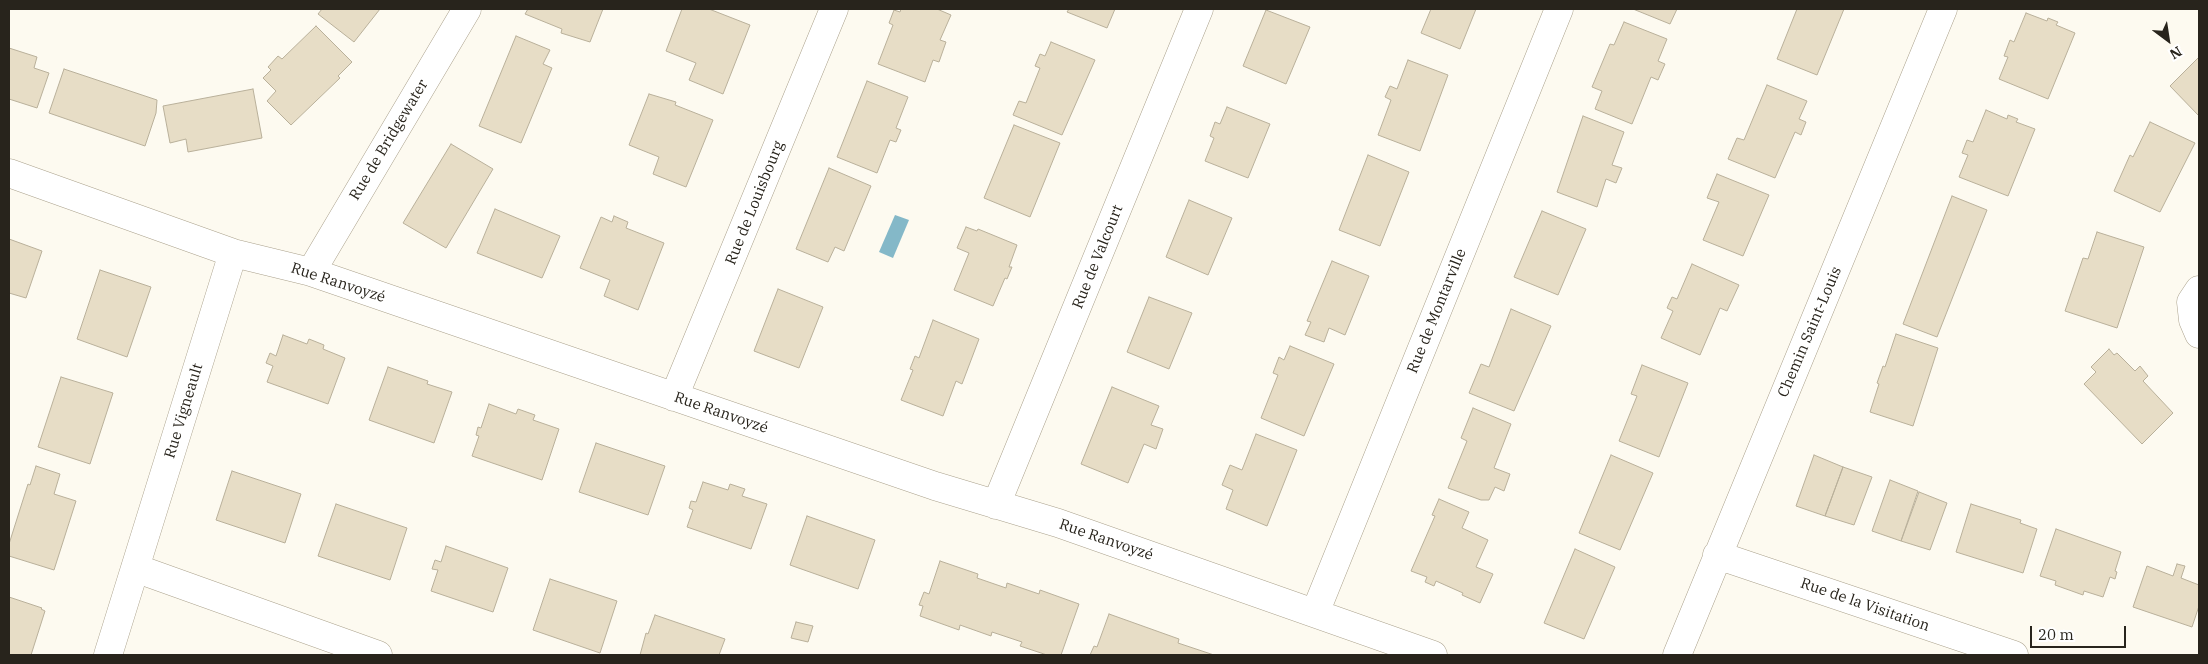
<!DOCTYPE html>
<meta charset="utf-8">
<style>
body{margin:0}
#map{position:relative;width:2208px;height:664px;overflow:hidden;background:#fdfaf0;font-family:"IBM Plex Serif",serif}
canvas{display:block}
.frame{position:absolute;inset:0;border:10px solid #28241c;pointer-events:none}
.north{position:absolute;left:2143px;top:15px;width:50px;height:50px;-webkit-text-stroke:4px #fff;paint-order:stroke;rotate:149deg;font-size:14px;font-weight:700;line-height:20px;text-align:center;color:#28241c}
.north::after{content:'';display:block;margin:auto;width:18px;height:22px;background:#28241c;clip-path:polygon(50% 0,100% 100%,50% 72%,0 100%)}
.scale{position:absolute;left:2030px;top:626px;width:96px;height:22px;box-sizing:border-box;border:2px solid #28241c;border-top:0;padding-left:6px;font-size:15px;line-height:18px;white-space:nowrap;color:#28241c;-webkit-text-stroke:4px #fff;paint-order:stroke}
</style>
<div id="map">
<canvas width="2208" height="664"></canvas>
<div class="frame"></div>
<div class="north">N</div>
<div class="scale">20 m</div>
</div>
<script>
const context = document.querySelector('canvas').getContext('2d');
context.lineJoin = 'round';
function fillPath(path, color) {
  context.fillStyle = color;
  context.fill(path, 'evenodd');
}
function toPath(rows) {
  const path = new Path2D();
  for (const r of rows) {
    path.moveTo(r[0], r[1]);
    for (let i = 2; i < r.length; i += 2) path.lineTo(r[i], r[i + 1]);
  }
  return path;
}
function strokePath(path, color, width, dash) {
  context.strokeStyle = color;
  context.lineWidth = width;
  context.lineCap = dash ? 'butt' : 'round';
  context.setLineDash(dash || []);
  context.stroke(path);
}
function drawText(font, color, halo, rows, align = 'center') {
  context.font = font + ' "IBM Plex Serif",serif';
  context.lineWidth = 4;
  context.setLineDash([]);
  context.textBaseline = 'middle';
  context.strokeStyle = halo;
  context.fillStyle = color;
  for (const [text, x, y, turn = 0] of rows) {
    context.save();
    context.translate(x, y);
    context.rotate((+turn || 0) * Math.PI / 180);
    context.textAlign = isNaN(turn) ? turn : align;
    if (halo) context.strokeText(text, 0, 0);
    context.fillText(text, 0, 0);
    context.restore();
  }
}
fillPath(toPath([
 [895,215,909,220,893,258,879,252]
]), '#84b8c8');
const building = toPath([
 [322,9,380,9,354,42,318,14,322,9],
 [528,9,603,9,590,42,561,33,562,29,525,14,528,9],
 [682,9,709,9,750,25,723,94,689,80,696,63,666,51,682,9],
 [901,9,937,9,951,15,940,40,946,42,939,62,933,60,925,82,878,64,893,25,889,23,894,10,900,12,901,9],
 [1069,9,1115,9,1107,28,1067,12,1069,9],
 [1431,9,1476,9,1460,49,1421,33,1431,9],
 [1633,9,1677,9,1670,24,1633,9],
 [1797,9,1844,9,1817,75,1777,59,1797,9],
 [1266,10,1310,27,1286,84,1243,66,1266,10],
 [2026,13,2047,21,2048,18,2058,22,2056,25,2075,33,2048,99,1999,79,2008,57,2004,56,2010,40,2014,42,2026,13],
 [1624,22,1667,39,1658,61,1665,64,1658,80,1651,77,1632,124,1595,109,1602,91,1592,87,1610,44,1614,45,1624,22],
 [316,26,352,62,338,76,340,78,291,125,267,101,276,91,263,78,271,70,268,67,278,56,282,59,316,26],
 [516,36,550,50,543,64,552,68,521,143,479,126,516,36],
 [1051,42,1095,60,1062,135,1013,115,1019,101,1026,103,1040,68,1035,66,1040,54,1045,56,1051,42],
 [9,48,37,57,34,68,49,73,37,108,9,99,9,48],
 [2199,57,2199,116,2170,86,2199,57],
 [1408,60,1448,75,1420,151,1378,135,1391,100,1385,97,1390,86,1397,89,1408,60],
 [64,69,157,100,156,113,145,146,49,113,64,69],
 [867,81,908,97,896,128,901,130,896,142,890,140,877,173,837,157,867,81],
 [1767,85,1807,101,1799,119,1806,122,1801,135,1795,132,1775,178,1728,159,1737,138,1744,140,1767,85],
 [253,89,262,138,188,152,186,139,170,143,163,106,253,89],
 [649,94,676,102,675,105,713,120,686,187,653,174,659,157,629,145,649,94],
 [1227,107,1270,124,1248,178,1205,161,1214,138,1210,136,1215,122,1220,124,1227,107],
 [1986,110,2007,119,2008,115,2018,119,2016,122,2035,129,2008,196,1959,177,1968,155,1962,153,1967,140,1973,142,1986,110],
 [1583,116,1624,132,1612,165,1622,168,1616,183,1606,179,1597,207,1557,192,1583,116],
 [2150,122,2195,143,2160,212,2114,191,2130,155,2133,157,2150,122],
 [1014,125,1060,143,1030,217,984,198,1014,125],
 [451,144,493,169,446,248,403,223,451,144],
 [1368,155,1409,172,1380,246,1339,230,1368,155],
 [829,168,871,186,844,251,835,247,828,262,796,249,829,168],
 [1717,174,1769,195,1743,256,1703,240,1719,202,1707,198,1717,174],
 [1952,196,1987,210,1937,337,1903,324,1952,196],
 [1189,200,1232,218,1208,275,1166,257,1189,200],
 [495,209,560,236,542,278,477,253,495,209],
 [1542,211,1586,229,1558,295,1514,277,1542,211],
 [614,216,628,222,626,228,664,243,638,310,604,296,610,280,580,268,601,217,612,222,614,216],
 [966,227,977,231,978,229,1017,245,1009,267,1012,267,1007,279,1005,278,993,306,954,290,969,253,957,248,966,227],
 [2097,232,2144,247,2117,328,2065,311,2083,258,2088,259,2097,232],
 [9,239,42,251,26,298,9,293,9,239],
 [1332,261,1369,276,1345,335,1329,328,1324,342,1305,335,1311,322,1307,321,1332,261],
 [1692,264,1739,285,1727,311,1720,308,1700,355,1661,338,1673,311,1667,308,1672,297,1677,299,1692,264],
 [100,270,151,287,127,357,77,339,100,270],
 [778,289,823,307,799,368,754,351,778,289],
 [1149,297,1192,313,1169,369,1127,352,1149,297],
 [1511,309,1551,326,1514,411,1469,393,1481,364,1489,367,1511,309],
 [933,320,979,339,962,384,956,381,943,416,901,400,913,370,910,369,915,356,919,358,933,320],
 [1896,334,1938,348,1913,426,1870,412,1879,384,1877,383,1883,366,1885,367,1896,334],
 [283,335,307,344,309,339,324,345,323,349,345,358,328,404,267,382,273,366,266,363,270,353,276,356,283,335],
 [1290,346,1334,364,1304,436,1261,418,1278,375,1273,373,1279,357,1284,360,1290,346],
 [2109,349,2114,355,2117,353,2135,371,2140,366,2148,376,2143,381,2173,413,2142,444,2084,384,2096,372,2091,367,2109,349],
 [1642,365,1688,383,1659,457,1619,441,1637,396,1631,394,1642,365],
 [388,367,428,381,427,384,452,392,434,443,369,420,388,367],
 [61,377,113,393,90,464,38,447,61,377],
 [1112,387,1159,406,1151,425,1163,429,1156,449,1144,444,1128,483,1081,464,1112,387],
 [489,404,516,414,518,409,535,415,533,420,559,429,542,480,472,456,479,436,476,435,478,427,481,428,489,404],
 [1473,408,1511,424,1494,468,1510,474,1504,491,1495,487,1489,500,1481,500,1448,488,1467,441,1461,438,1473,408],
 [1256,434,1297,450,1267,526,1226,509,1233,490,1222,485,1230,465,1242,470,1256,434],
 [596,443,665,466,648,515,579,492,596,443],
 [1611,455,1653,473,1620,550,1579,533,1611,455],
 [1814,455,1843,467,1825,516,1796,506,1814,455],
 [36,466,60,474,54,494,76,501,54,570,9,556,9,544,28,484,30,485,36,466],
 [1843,467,1872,477,1854,525,1825,516,1843,467],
 [232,471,301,494,285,543,216,520,232,471],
 [1890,480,1918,491,1901,541,1872,531,1890,480],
 [703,482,728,490,730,484,745,489,742,496,767,504,751,549,687,527,693,510,689,508,691,501,696,502,703,482],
 [1919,492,1947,503,1930,550,1901,541,1919,492],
 [1439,499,1469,512,1462,528,1488,540,1476,567,1493,574,1480,603,1462,595,1463,593,1436,581,1434,586,1425,582,1427,577,1411,571,1435,516,1432,515,1439,499],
 [336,504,407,528,390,580,318,556,336,504],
 [1971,504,2021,520,2020,523,2037,529,2023,573,1956,552,1971,504],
 [807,516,875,540,858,589,790,565,807,516],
 [2056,529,2121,552,2115,571,2117,572,2115,579,2110,577,2103,597,2084,591,2083,595,2055,585,2056,581,2040,576,2056,529],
 [446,546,508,568,493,612,431,591,438,570,432,569,435,560,441,562,446,546],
 [1575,549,1615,567,1584,639,1544,623,1575,549],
 [940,561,978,574,977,578,1006,588,1007,583,1039,594,1040,590,1079,604,1061,655,1047,655,1020,646,1022,642,992,632,991,636,960,625,959,630,920,616,923,606,919,605,924,592,929,594,940,561],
 [2177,564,2185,566,2181,578,2199,585,2199,606,2192,627,2133,607,2147,566,2173,576,2177,564],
 [550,579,617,601,600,653,533,630,550,579],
 [9,597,42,608,41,609,45,611,31,655,9,655,9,597],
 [1109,614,1179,639,1178,643,1214,655,1090,655,1094,646,1097,647,1109,614],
 [655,615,725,639,719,655,640,655,646,633,648,634,655,615],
 [796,622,813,626,808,642,791,638,796,622]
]);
fillPath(building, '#e7ddc6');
strokePath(building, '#b9b09a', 1);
const minor = toPath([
 [9,173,233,253,311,272,935,486,1058,523,1433,655],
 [311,272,467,9],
 [2199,290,2191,302,2193,320,2199,334],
 [674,397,834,9],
 [996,505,1199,9],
 [1717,555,2014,655],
 [135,568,378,655],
 [1315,613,1559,9],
 [108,655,233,253],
 [1677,655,1943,9]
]);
strokePath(minor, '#aba28d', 29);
strokePath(minor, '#fff', 28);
drawText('15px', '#28241c', '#fff', [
 ["Rue de Bridgewater",389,140,-59],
 ["Rue de Louisbourg",755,203,-68],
 ["Rue de Valcourt",1098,257,-68],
 ["Rue Ranvoyzé",338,283,18],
 ["Rue de Montarville",1437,311,-68],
 ["Chemin Saint-Louis",1810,332,-67],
 ["Rue Vigneault",184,411,-73],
 ["Rue Ranvoyzé",721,413,19],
 ["Rue Ranvoyzé",1106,540,19],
 ["Rue de la Visitation",1865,605,19]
]);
</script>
